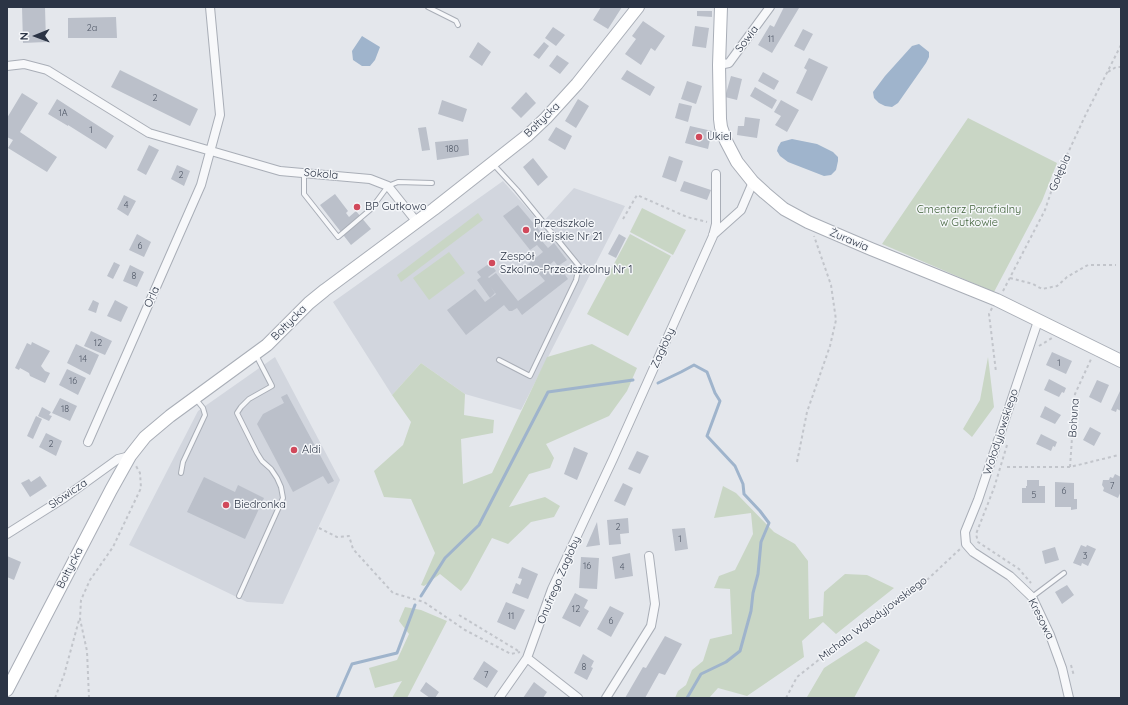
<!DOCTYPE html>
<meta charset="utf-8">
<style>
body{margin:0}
#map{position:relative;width:1128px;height:705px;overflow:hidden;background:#e4e7ec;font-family:Quicksand,sans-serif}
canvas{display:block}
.frame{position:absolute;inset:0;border:8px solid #2b3445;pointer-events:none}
.north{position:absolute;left:16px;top:16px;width:40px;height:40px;-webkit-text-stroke:3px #f4f6f9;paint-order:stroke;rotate:269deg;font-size:11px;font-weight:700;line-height:16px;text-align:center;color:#2b3445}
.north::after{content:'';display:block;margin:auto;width:14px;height:18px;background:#2b3445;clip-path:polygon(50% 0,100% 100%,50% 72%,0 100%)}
</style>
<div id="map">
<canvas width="1128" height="705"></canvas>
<div class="frame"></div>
<div class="north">N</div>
</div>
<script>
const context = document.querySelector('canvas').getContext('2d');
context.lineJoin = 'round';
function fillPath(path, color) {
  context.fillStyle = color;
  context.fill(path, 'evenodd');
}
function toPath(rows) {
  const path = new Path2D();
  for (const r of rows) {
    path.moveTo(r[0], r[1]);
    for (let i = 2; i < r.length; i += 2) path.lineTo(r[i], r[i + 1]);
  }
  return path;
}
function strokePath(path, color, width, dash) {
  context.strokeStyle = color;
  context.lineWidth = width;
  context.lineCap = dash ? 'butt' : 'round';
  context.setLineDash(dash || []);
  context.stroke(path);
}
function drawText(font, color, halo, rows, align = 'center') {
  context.font = font + ' Quicksand,sans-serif';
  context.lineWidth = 3;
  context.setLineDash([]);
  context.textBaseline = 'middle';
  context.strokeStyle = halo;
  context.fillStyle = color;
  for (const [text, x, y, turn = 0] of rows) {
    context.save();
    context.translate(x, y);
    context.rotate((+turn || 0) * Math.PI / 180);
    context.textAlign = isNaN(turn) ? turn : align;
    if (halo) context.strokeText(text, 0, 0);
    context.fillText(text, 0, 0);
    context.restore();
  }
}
fillPath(toPath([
 [503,181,541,224,574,188,625,206,521,410,465,394,421,363,392,395,333,302],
 [275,357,340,480,283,604,247,602,129,545,198,411]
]), '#d2d6de');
fillPath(toPath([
 [968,118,1057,163,1042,201,994,292,882,244],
 [642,208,686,230,673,255,630,232],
 [478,213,483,220,401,282,397,275],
 [630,234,671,256,628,336,587,314],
 [449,252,465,273,429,300,413,278],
 [592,344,637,368,627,391,609,416,546,444,554,458,550,468,529,474,509,507,545,497,560,506,554,517,531,522,508,544,492,538,468,582,461,591,440,574,424,586,421,585,435,553,411,499,384,497,374,471,403,445,411,422,392,395,421,363,465,394,464,415,494,420,493,433,461,439,463,484,492,473,547,357],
 [988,357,994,407,972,437,963,429,980,400],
 [723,486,736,493,774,532,795,544,808,561,809,619,823,616,824,592,845,574,867,575,894,588,836,634,823,622,802,641,804,657,747,696,718,688,709,698,675,698,678,691,686,685,692,670,703,661,710,639,732,634,730,589,714,588,719,576,735,570,753,534,751,513,714,518],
 [405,607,421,610,447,621,407,698,392,698,402,681,375,688,369,668,397,660,409,634,399,621],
 [866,641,880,650,854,698,807,697,824,668]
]), '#c9d6c5');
fillPath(toPath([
 [362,36,380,47,375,60,370,66,362,66,353,60,352,51],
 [919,44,929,52,929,57,926,63,898,103,892,107,885,106,879,103,874,98,873,92,885,76,912,46],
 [792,139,817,144,833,152,838,157,838,161,836,170,831,175,824,176,788,162,780,156,777,151,778,147,781,142]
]), '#9fb4cc');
strokePath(toPath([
 [658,383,681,372,694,365,707,372,715,393,720,401,707,436,735,466,743,484,744,494,760,511,769,523,761,542,758,574,753,593,751,611,740,651,726,662,701,674,687,698],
 [421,596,445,558,479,525,548,392,633,380],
 [337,698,352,664,397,653,415,605]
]), '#9fb4cc', 3);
fillPath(toPath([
 [22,7,45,7,46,42,23,43],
 [601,7,622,7,608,29,593,20],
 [784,7,799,8,772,53,758,45,770,25,774,27],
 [697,11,712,11,712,17,697,16],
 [116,17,117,38,68,38,68,18],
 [643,21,665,36,655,51,651,48,641,65,625,54,636,39,632,36],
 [695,26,709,28,706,48,692,46],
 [553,27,565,35,556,46,545,38],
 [803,29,813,34,804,51,794,46],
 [478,42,491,52,482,66,469,57],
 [544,42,549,46,539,59,533,55],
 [557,55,569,63,560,74,549,66],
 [809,58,828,67,812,101,796,93,807,70,804,68],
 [120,70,198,109,190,126,111,87],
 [627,70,655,87,650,96,621,79],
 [763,72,779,81,774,90,758,81],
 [731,76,742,79,737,100,725,97],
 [687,81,702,86,696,104,681,99],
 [755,87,777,100,772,109,750,96],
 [526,92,536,103,521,118,511,108],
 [22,93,38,103,20,132,57,157,47,172,8,148,13,140,7,137,7,118],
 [57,99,114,136,106,149,68,125,68,126,48,114],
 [578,99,589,106,576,128,565,121],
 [442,100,467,109,463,122,438,114],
 [781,100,799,110,787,132,775,125,781,116,774,112],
 [679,103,692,106,688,122,675,118],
 [745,117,760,119,757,138,737,135,738,126,744,126],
 [690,126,712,131,708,149,685,143],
 [426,127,430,150,422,151,418,128],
 [556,127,572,136,565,150,548,140],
 [468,139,469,155,437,160,435,142],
 [149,145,159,150,146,175,137,170],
 [669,156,683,161,676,182,662,177],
 [533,158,548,177,538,186,523,167],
 [177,165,190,171,184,186,171,179],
 [684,181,711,190,707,200,680,191],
 [335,194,348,211,346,213,349,217,356,211,371,229,351,245,320,205],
 [124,195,136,201,128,216,117,209],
 [518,205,545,237,541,240,548,248,554,243,567,260,558,266,554,261,546,268,552,276,561,269,568,279,522,315,517,308,512,311,509,311,504,305,466,335,447,310,475,289,485,302,496,294,490,286,495,293,490,298,477,280,481,277,477,272,490,263,496,271,488,277,489,278,496,273,518,301,545,281,539,274,537,275,528,264,543,252,537,245,530,250,503,216],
 [137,234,151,242,144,257,129,250],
 [619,234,626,238,616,258,608,254],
 [114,262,120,265,113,279,107,276],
 [130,265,144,272,137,287,123,281],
 [93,300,99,303,96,313,88,310],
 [115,300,128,307,121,322,107,316],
 [91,331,112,341,105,355,84,346],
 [32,342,50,351,41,366,45,371,50,373,45,383,30,376,29,373,20,368,19,370,15,368,27,343,31,345],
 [76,344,99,355,90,375,67,363],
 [1052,352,1072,361,1066,374,1046,365],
 [67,369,86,378,78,395,59,385],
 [1049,379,1066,388,1064,393,1062,392,1059,397,1044,390],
 [1097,380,1109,385,1101,403,1089,397],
 [1120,391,1121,392,1121,411,1117,409,1116,412,1111,410],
 [287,394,334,481,328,484,323,476,293,492,257,424,263,414,284,403,281,397],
 [60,398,77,406,70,421,52,413],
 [1045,406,1061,415,1055,424,1040,417],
 [42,407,51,412,49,415,52,416,49,421,38,416],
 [36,416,42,419,33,439,27,436],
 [1090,427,1101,433,1094,446,1083,440],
 [46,433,62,441,56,456,39,447],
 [1041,434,1057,442,1055,447,1053,446,1051,451,1036,444],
 [574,447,588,453,577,480,564,474],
 [637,451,649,456,640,474,628,469],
 [1115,474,1121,477,1121,491,1118,498,1103,491,1104,488,1102,485,1103,480,1109,480,1110,477,1113,478],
 [40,476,47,486,30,497,21,483,29,479,31,482],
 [204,477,235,492,238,485,264,498,245,539,187,512],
 [1027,480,1039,480,1039,486,1045,486,1045,503,1022,503,1022,488,1026,488,1026,486,1027,486],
 [1055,482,1074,483,1074,499,1077,499,1077,509,1071,510,1071,507,1055,507],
 [623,483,633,488,625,506,614,501],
 [628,518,629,533,620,534,621,544,609,545,607,520],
 [597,522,600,545,586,547],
 [685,528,688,549,675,551,672,529],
 [1081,545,1086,547,1087,545,1096,549,1088,566,1082,563,1081,566,1073,563],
 [1055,547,1059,560,1045,564,1042,551],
 [630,553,633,576,615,579,612,557],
 [7,556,21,562,14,580,7,577],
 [581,557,599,558,597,589,579,588],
 [522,567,538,574,528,599,512,593,516,583,520,585,522,579,518,578],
 [1067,585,1074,595,1062,604,1055,592],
 [575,593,588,600,584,608,589,611,580,627,562,618],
 [506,602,525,610,515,630,497,622],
 [610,606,624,613,611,637,597,629],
 [665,636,682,644,665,675,659,673,645,698,625,698,643,667,646,668],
 [583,654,594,661,591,667,593,668,587,680,574,673],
 [484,661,498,671,487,688,473,679],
 [426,682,439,692,435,698,430,698,420,691],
 [534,682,547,692,543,698,523,698]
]), '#bbc0ca');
const lane = toPath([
 [428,7,456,21,458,25],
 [494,165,517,190,579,266,576,280,530,376,499,360],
 [304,173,304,194,338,237,371,209,388,186,398,182,432,183],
 [181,473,183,462,205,415,203,408,195,398],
 [239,596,283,498,281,487,277,478,271,469,262,461,257,453,237,413,241,407,249,399,272,386,256,355],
 [1032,597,1064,573]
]);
const street = toPath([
 [719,65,729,63,770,7],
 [7,66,24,64,47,70,149,133,280,171,370,179,388,186,416,221],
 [713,235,741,210,753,182],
 [1038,321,978,500,965,532,966,544,973,552,1010,576,1032,597,1050,635,1062,668,1069,698],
 [88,442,201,185,220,115,210,7],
 [7,534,64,498,118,459,130,456],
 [527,658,578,698],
 [499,698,527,658,552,589,613,459,713,236,716,224,716,174],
 [606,698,651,626,655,604,649,556]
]);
const secondary = toPath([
 [721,7,719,65,720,119,721,127,726,141,737,162,753,182,765,193,784,209,808,222,871,249,997,300,1121,361],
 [7,690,111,490,130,456,145,437,170,416,267,345,309,303,325,290,434,209,528,135,546,118,577,84,638,7]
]);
strokePath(lane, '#a9aeb7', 6);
strokePath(street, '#a9aeb7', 10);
strokePath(secondary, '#a9aeb7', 14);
strokePath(toPath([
 [1108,72,1116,67,1121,67],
 [623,219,637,195,687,217,707,222],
 [1010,278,1033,284,1042,289,1057,286,1067,277,1088,265,1116,265],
 [1003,291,1045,210,1054,183,1086,114,1121,45],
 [992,308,989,314,996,372],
 [1039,346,1052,338],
 [1007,445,994,488,976,534,978,542,1019,569,1031,583],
 [797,462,807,412,830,346,836,320,831,285,814,236],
 [1007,467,1070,467,1119,455],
 [1070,467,1075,394,1092,357],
 [319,528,337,537,349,536,353,549,393,593,424,602,465,630,511,654,520,652],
 [459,615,520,652],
 [1071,665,1074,676],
 [55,698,64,675,79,620],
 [89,698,87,651,80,619,81,600,90,580,113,547,141,488,140,473,136,466],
 [786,698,797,677,873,617,928,579,960,549]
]), '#c2c5cb', 2, [3, 3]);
strokePath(lane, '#f7f8fa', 4);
strokePath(street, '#f7f8fa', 8);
strokePath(secondary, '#fff', 12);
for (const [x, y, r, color] of [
 [699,137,4,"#d1495b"],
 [357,207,4,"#d1495b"],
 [526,230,4,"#d1495b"],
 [492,263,4,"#d1495b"],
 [294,450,4,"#d1495b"],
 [226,505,4,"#d1495b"]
]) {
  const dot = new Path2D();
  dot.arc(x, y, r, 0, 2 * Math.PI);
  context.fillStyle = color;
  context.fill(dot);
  strokePath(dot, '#f4f6f9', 1.5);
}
drawText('9px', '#4f5766', null, [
 ["2a",92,28],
 ["11",771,39],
 ["2",155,98],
 ["1A",63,113],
 ["1",91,130],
 ["180",452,149],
 ["2",181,175],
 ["4",126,205],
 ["6",140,246],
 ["8",134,276],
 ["12",98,343],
 ["14",83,359],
 ["1",1059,363],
 ["16",73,381],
 ["18",65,409],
 ["2",51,444],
 ["7",1112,486],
 ["6",1064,491],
 ["5",1034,495],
 ["2",618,527],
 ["1",680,539],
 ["3",1085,556],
 ["16",587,566],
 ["4",622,567],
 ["12",576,609],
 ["11",511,616],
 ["6",611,621],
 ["8",584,667],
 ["7",486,675]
]);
drawText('11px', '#2b3445', '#f4f6f9', [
 ["Sowia",747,39,-53],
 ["Bałtycka",542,120,-44],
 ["Gołębia",1060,173,-67],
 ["Sokola",321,174,5],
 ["Żurawia",849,240,23],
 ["Orla",152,297,-66],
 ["Bałtycka",289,323,-45],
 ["Zagłoby",663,348,-66],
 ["Bohuna",1074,418,-86],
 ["Wołodyjowskiego",1001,432,-72],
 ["Słowicza",68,494,-34],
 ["Bałtycka",70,568,-63],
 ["Onufrego Zagłoby",559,580,-67],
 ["Michała Wołodyjowskiego",873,619,-37],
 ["Kresowa",1041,619,63]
]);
drawText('11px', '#2b3445', '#f4f6f9', [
 ["Ukiel",707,137],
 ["BP Gutkowo",365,207],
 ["Przedszkole",534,224],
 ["Miejskie Nr 21",534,237],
 ["Zespół",500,257],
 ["Szkolno-Przedszkolny Nr 1",500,270],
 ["Aldi",302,450],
 ["Biedronka",234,505]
], 'left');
drawText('11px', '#3f6138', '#f4f6f9', [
 ["Cmentarz Parafialny",969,210],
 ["w Gutkowie",969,223]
]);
</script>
